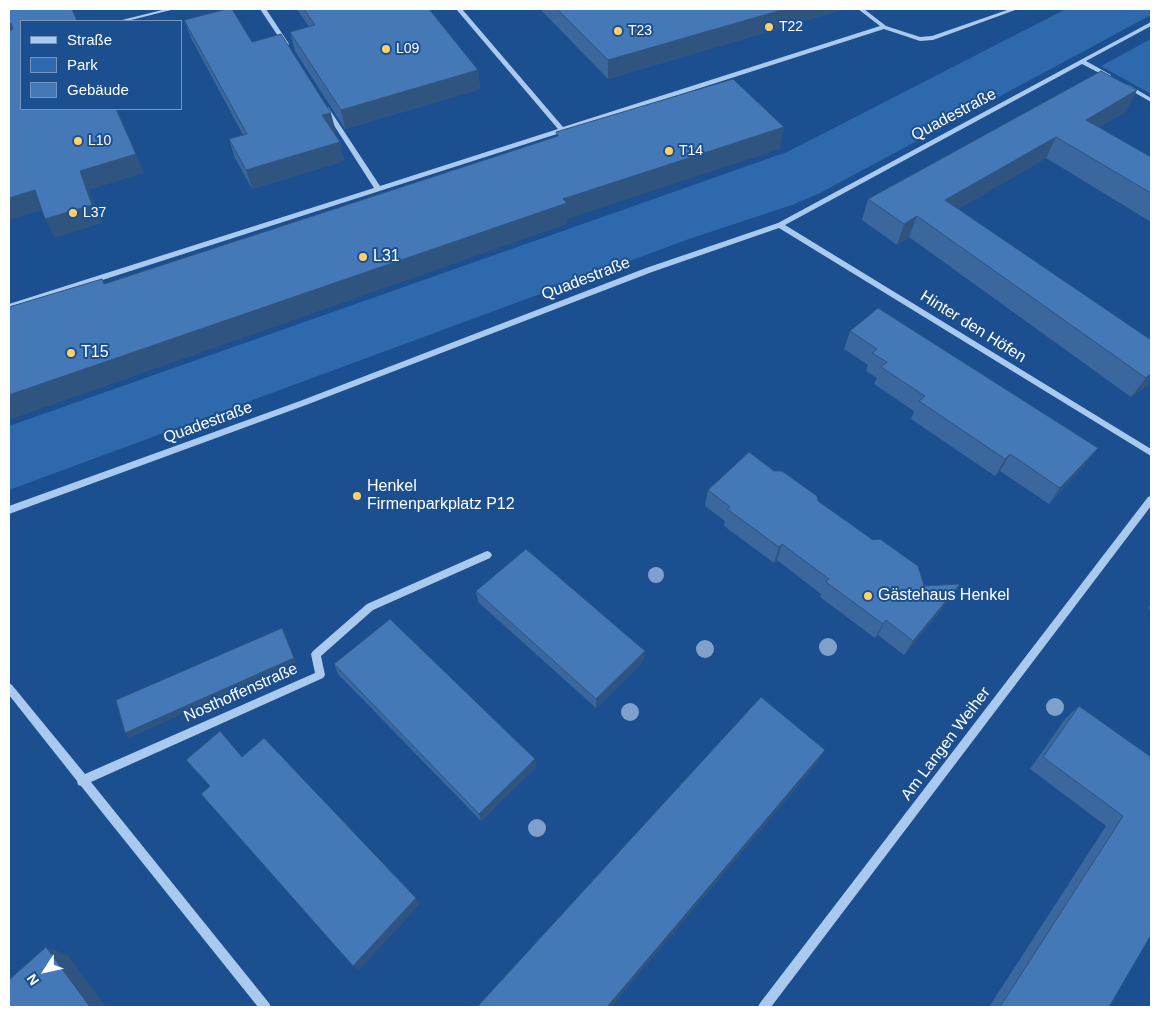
<!DOCTYPE html>
<meta charset="utf-8">
<style>
body{margin:0}
#map{position:relative;width:1160px;height:1016px;overflow:hidden;background:#1b4f8f;font-family:Arial,sans-serif}
canvas{display:block}
.frame{position:absolute;inset:0;border:10px solid #fff;pointer-events:none}
.legend{position:absolute;left:20px;top:20px;width:162px;height:90px;box-sizing:border-box;background:#1b4f8f;border:1px solid #7695bc;margin:0;padding:6px 9px;list-style:none;font-size:15px;color:#fff}
.legend li{display:flex;align-items:center;gap:10px;height:25px}
.legend b{width:25px;border:1px solid #7695bc}
.north{position:absolute;left:20px;top:946px;width:50px;height:50px;-webkit-text-stroke:4px #1b4f8f;paint-order:stroke;rotate:235deg;font-size:14px;font-weight:700;line-height:20px;text-align:center;color:#fff}
.north::after{content:'';display:block;margin:auto;width:18px;height:22px;background:#fff;clip-path:polygon(50% 0,100% 100%,50% 72%,0 100%)}
</style>
<div id="map">
<canvas width="1160" height="1016"></canvas>
<div class="frame"></div>
<ul class="legend">
<li><b style="height:6px;background:#a9c9ee"></b>Straße</li>
<li><b style="height:14px;background:#2e69ad"></b>Park</li>
<li><b style="height:14px;background:#4478b7"></b>Gebäude</li>
</ul>
<div class="north">N</div>
</div>
<script>
const context = document.querySelector('canvas').getContext('2d');
context.lineJoin = 'round';
function fillPath(path, color) {
  context.fillStyle = color;
  context.fill(path, 'evenodd');
}
function toPath(rows) {
  const path = new Path2D();
  for (const r of rows) {
    path.moveTo(r[0], r[1]);
    for (let i = 2; i < r.length; i += 2) path.lineTo(r[i], r[i + 1]);
  }
  return path;
}
function strokePath(path, color, width, dash) {
  context.strokeStyle = color;
  context.lineWidth = width;
  context.lineCap = dash ? 'butt' : 'round';
  context.setLineDash(dash || []);
  context.stroke(path);
}
function drawText(font, color, halo, rows, align = 'center') {
  context.font = font + ' Arial,sans-serif';
  context.lineWidth = 4;
  context.setLineDash([]);
  context.textBaseline = 'middle';
  context.strokeStyle = halo;
  context.fillStyle = color;
  for (const [text, x, y, turn = 0] of rows) {
    context.save();
    context.translate(x, y);
    context.rotate((+turn || 0) * Math.PI / 180);
    context.textAlign = isNaN(turn) ? turn : align;
    if (halo) context.strokeText(text, 0, 0);
    context.fillText(text, 0, 0);
    context.restore();
  }
}
fillPath(toPath([
 [1066,9,1151,9,1151,15,820,193,792,205,689,239,9,490,9,426,787,152],
 [1151,39,1151,94,1101,66]
]), '#2e69ad');
fillPath(toPath([
 [166,9,175,9,127,21,118,21,166,9],
 [260,9,266,9,289,44,288,45,284,45,260,9],
 [456,9,462,9,563,127,880,26,858,9,864,9,886,26,920,37,932,36,1010,9,1018,9,933,40,920,41,884,29,9,310,9,304,374,188,323,108,324,107,328,107,380,186,558,129,456,9],
 [1151,22,1151,26,1086,61,1111,75,1111,77,1107,77,1082,64,785,225,1151,449,1151,456,779,228,652,272,306,405,9,514,9,506,300,401,646,268,778,223,1151,22],
 [1125,85,1129,85,1151,98,1151,102,1125,87,1125,85],
 [1151,496,1151,506,771,1007,758,1007,760,1003,1148,497,1151,496],
 [487,551,490,552,492,555,490,558,373,610,321,656,325,675,323,678,91,782,269,1003,271,1007,258,1007,81,786,78,785,77,781,9,695,9,683,12,685,85,774,315,673,311,654,313,651,367,604,487,551]
]), '#a9c9ee');
context.fillStyle = '#7ea0ca';
for (const [x, y, r] of [
 [656,575,8],
 [828,647,9],
 [705,649,9],
 [1055,707,9],
 [630,712,9],
 [537,828,9]
]) {
  context.beginPath();
  context.arc(x, y, r, 0, 2 * Math.PI);
  context.fill();
}
fillPath(toPath([
 [297,9,429,9,478,70,480,89,345,129,295,51,290,32,309,27],
 [540,9,841,9,841,10,608,79],
 [184,20,252,42,336,132,333,132,340,142,344,161,252,189,235,158,229,139,243,135,191,38],
 [1126,112,1099,127,1151,157,1151,222,1046,158,958,209,1151,382,1131,397,909,237,897,245,862,220,868,199],
 [850,331,1085,465,1049,504,1000,471,995,476,911,419,914,411,874,384,877,378,866,371,868,365,844,349],
 [774,471,818,501,924,586,960,584,950,599,904,655,878,635,875,638,820,597,821,594,777,560,774,563,724,526,725,521,705,506,708,490],
 [476,591,644,660,596,708,478,602],
 [1151,604,1151,610,1148,608],
 [334,664,535,759,536,767,481,821,338,674],
 [1079,706,1151,757,1109,1007,989,1007,1106,826,1030,769,1065,719]
]), '#3a679d');
fillPath(toPath([
 [785,9,841,9,841,10,608,79,608,60],
 [11,23,21,42,9,46,9,24],
 [478,70,480,89,345,129,341,110],
 [1137,90,1126,112,1076,141,1086,120],
 [117,109,144,173,89,190,102,223,55,238,45,219],
 [331,113,336,132,327,134,322,115],
 [784,127,780,149,567,219,567,224,9,420,9,395,563,199],
 [1056,137,1046,158,937,222,945,200],
 [340,142,344,161,252,189,246,170],
 [35,190,46,209,9,220,9,198],
 [917,216,909,237,897,245,904,224],
 [1151,373,1151,382,1131,397,1146,378],
 [1098,448,1085,465,1049,504,1060,488],
 [1010,454,1000,471,995,476,1005,459],
 [782,544,777,560,774,563,779,547],
 [960,584,950,599,904,655,913,641],
 [886,620,878,635,875,638,883,624],
 [282,628,285,633,296,662,129,738,125,733],
 [645,651,644,660,596,708,596,699],
 [825,750,816,765,611,1007,607,1007],
 [535,759,536,767,481,821,479,814],
 [416,898,420,904,359,970,353,966],
 [46,947,68,955,106,1007,90,1007]
]), '#305480');
const building = toPath([
 [9,9,72,9,77,21,21,21,21,109,116,109,136,154,80,171,92,205,45,219,35,190,9,198,9,31,13,29,11,23,9,24,9,9],
 [227,9,232,9,252,42,281,34,331,113,322,115,340,142,246,170,229,139,247,134,184,20,227,9],
 [304,9,429,9,478,70,341,110,290,32,315,25,304,9],
 [557,9,785,9,608,60,557,9],
 [1101,71,1137,90,1086,120,1151,157,1151,193,1056,137,945,200,1151,340,1151,373,1146,378,917,216,904,224,868,199,1101,71],
 [733,79,784,127,563,199,567,203,9,395,9,307,102,279,104,284,558,136,556,132,733,79],
 [878,308,1098,448,1060,488,1010,454,1005,459,919,401,925,396,881,367,887,362,872,353,877,349,850,331,878,308],
 [749,452,774,471,782,471,817,496,818,501,873,540,880,539,918,566,924,586,960,584,913,641,886,620,883,624,826,582,829,579,782,544,779,547,727,509,730,507,708,490,749,452],
 [526,549,645,651,596,699,476,591,526,549],
 [390,619,535,759,479,814,334,664,390,619],
 [282,628,294,658,125,733,116,700,282,628],
 [761,697,825,750,607,1007,477,1007,761,697],
 [1079,706,1151,757,1151,935,1109,1007,1000,1007,1123,816,1043,757,1079,706],
 [220,731,242,757,264,738,416,898,353,966,201,794,210,786,186,760,220,731],
 [46,947,90,1007,9,1007,9,980,46,947]
]);
fillPath(building, '#4478b7');
strokePath(building, '#305480', 1);
for (const [x, y, r, color] of [
 [769,27,5,"#ffd166"],
 [618,31,5,"#ffd166"],
 [386,49,5,"#ffd166"],
 [78,141,5,"#ffd166"],
 [669,151,5,"#ffd166"],
 [73,213,5,"#ffd166"],
 [363,257,5,"#ffd166"],
 [71,353,5,"#ffd166"],
 [357,496,5,"#ffd166"],
 [868,596,5,"#ffd166"]
]) {
  const dot = new Path2D();
  dot.arc(x, y, r, 0, 2 * Math.PI);
  context.fillStyle = color;
  context.fill(dot);
  strokePath(dot, '#1b4f8f', 2);
}
drawText('14px', '#fff', '#1b4f8f', [
 ["T22",779,27],
 ["T23",628,31],
 ["L09",396,49],
 ["L10",88,141],
 ["T14",679,151],
 ["L37",83,213]
], 'left');
drawText('16px', '#fff', '#1b4f8f', [
 ["Quadestraße",954,115,-28],
 ["Quadestraße",586,279,-21],
 ["Hinter den Höfen",973,327,32],
 ["Quadestraße",208,423,-20],
 ["Nosthoffenstraße",241,693,-24],
 ["Am Langen Weiher",946,744,-53]
]);
drawText('16px', '#fff', '#1b4f8f', [
 ["L31",373,257],
 ["T15",81,353],
 ["Henkel",367,487],
 ["Firmenparkplatz P12",367,505],
 ["Gästehaus Henkel",878,596]
], 'left');
</script>
